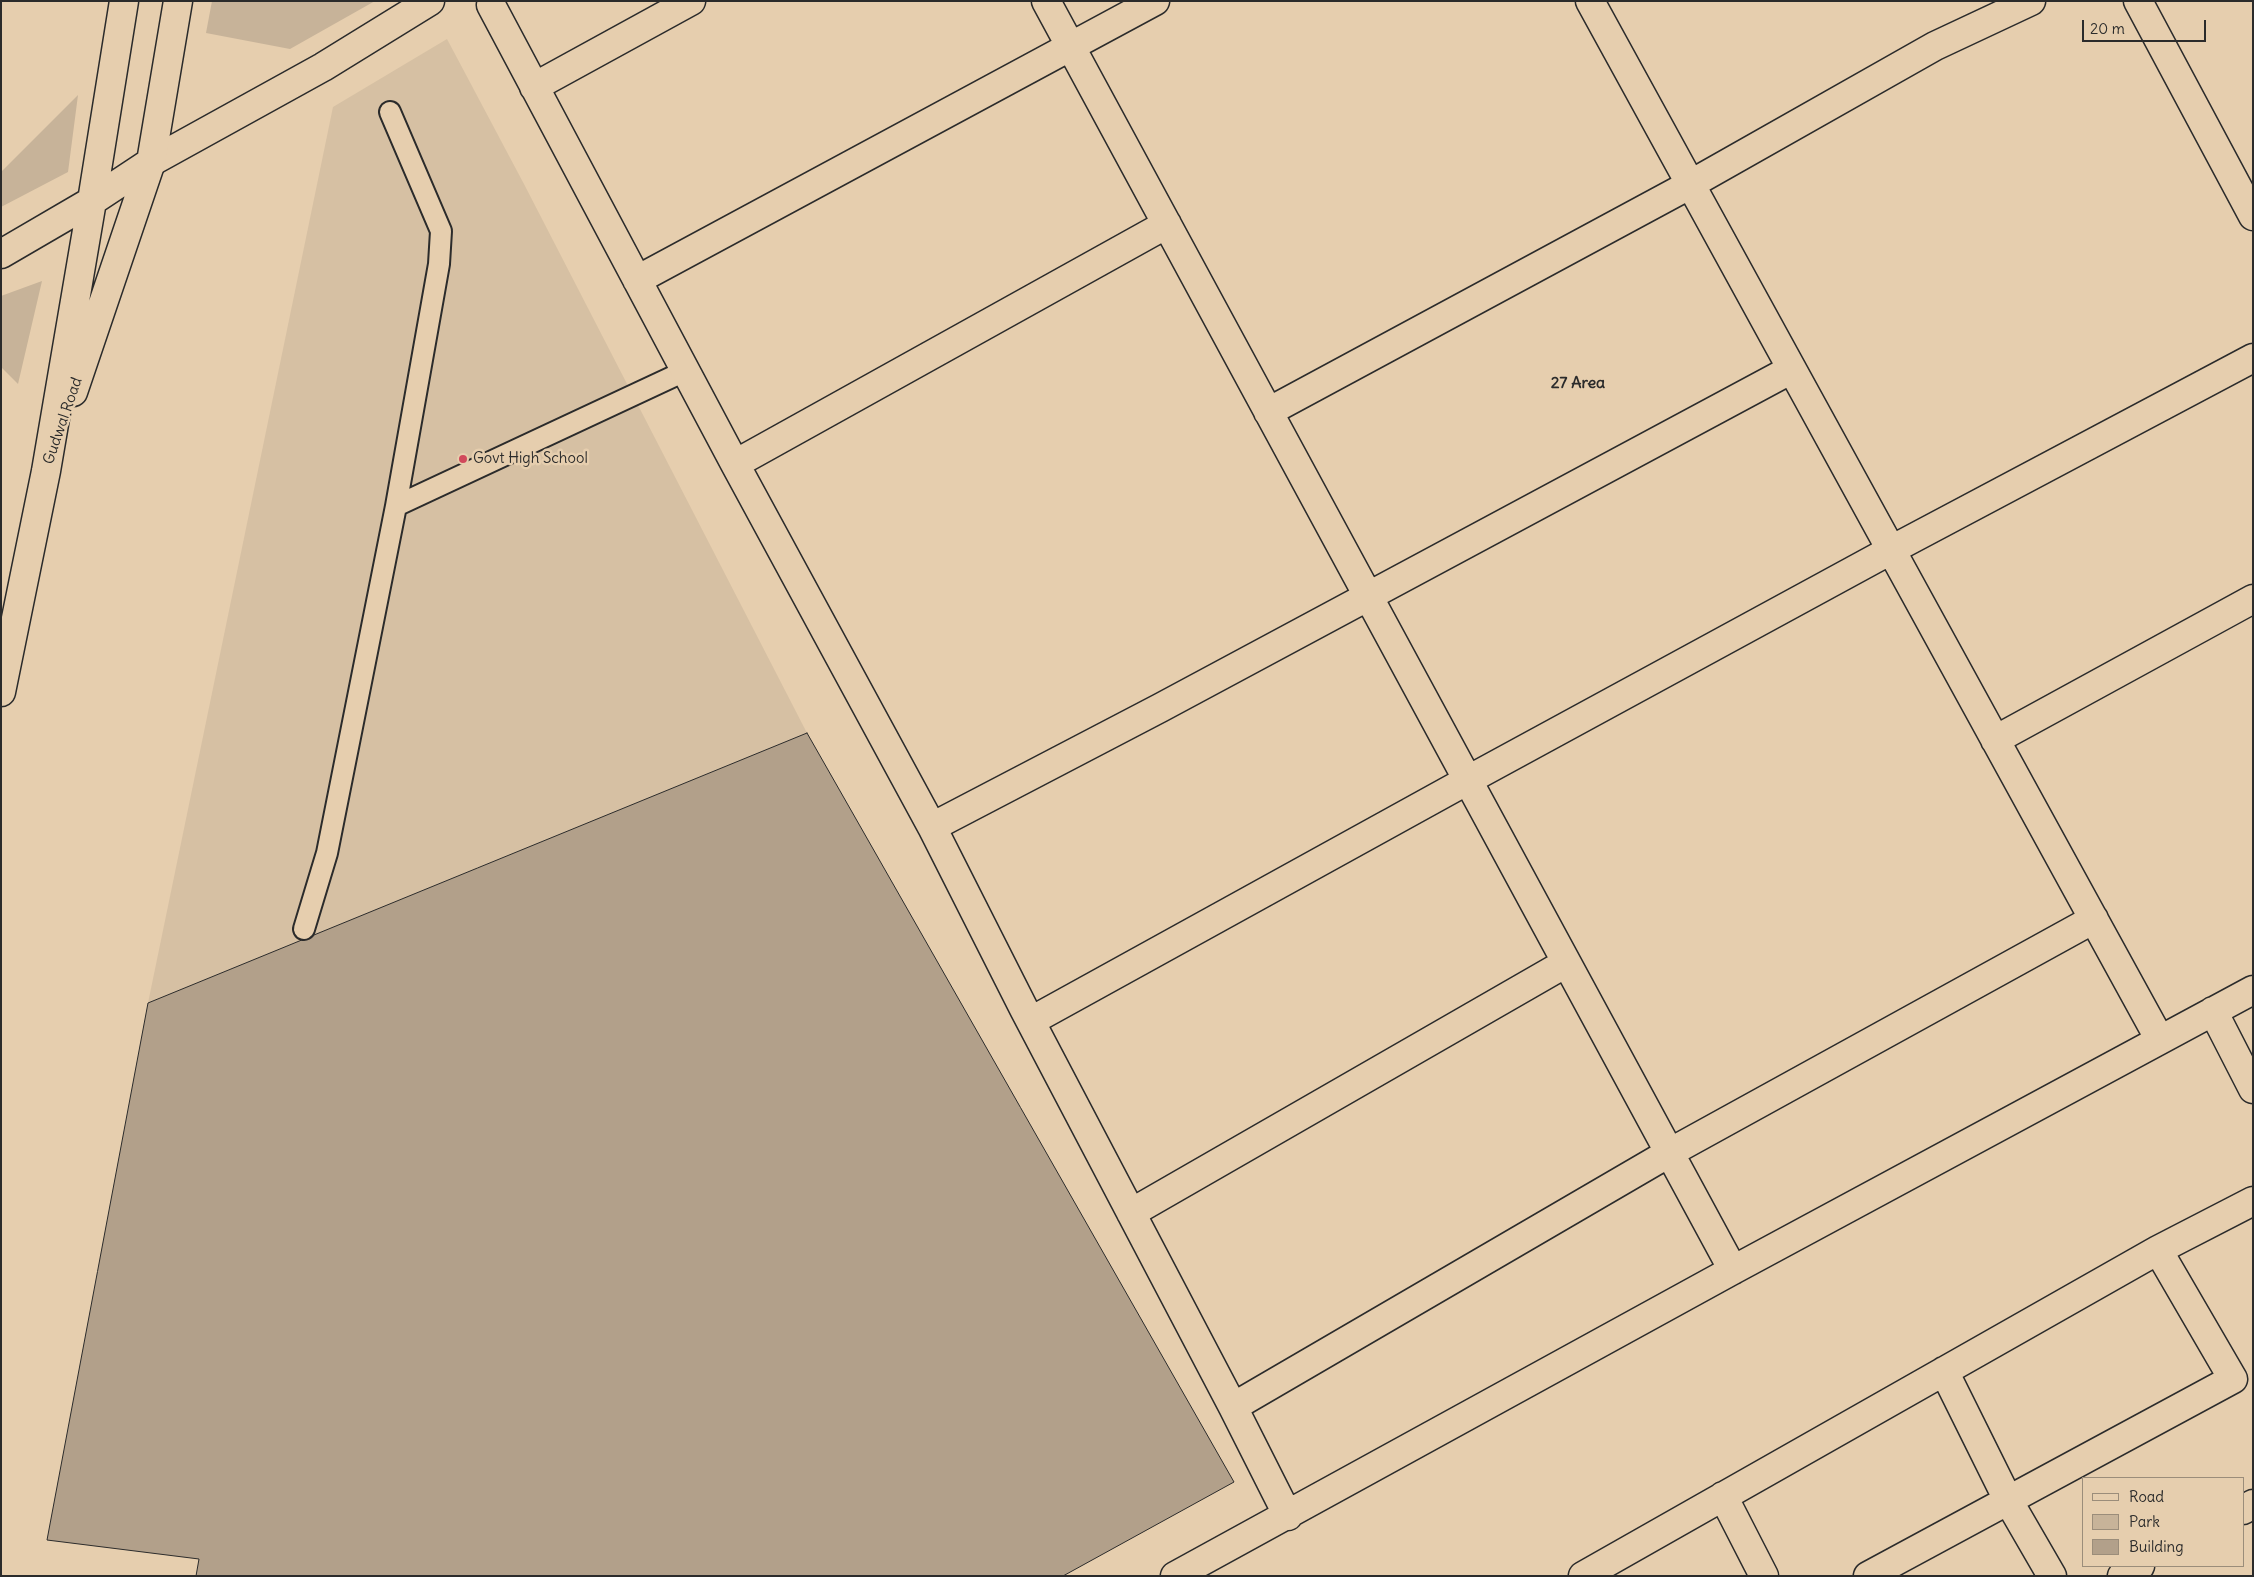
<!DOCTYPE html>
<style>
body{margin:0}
#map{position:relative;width:2254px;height:1577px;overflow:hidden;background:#e6ceae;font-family:Delius,sans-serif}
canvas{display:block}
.frame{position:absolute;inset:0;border:2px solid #2b2b2b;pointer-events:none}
.legend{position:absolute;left:2082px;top:1477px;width:162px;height:90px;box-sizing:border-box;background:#e6ceae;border:1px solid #9b8d7a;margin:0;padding:6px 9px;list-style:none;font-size:15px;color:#2b2b2b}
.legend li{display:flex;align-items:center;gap:10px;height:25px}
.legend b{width:25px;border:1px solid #9b8d7a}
.scale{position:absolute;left:2082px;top:20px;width:124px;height:22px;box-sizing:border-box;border:2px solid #2b2b2b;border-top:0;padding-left:6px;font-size:15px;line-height:18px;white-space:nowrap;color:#2b2b2b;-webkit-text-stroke:4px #e6ceae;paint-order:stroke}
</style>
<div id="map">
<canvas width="2254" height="1577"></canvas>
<div class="frame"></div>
<ul class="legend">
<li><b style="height:6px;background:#e6ceae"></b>Road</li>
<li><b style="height:14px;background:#c7b399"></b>Park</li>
<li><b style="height:14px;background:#b2a08a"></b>Building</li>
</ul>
<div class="scale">20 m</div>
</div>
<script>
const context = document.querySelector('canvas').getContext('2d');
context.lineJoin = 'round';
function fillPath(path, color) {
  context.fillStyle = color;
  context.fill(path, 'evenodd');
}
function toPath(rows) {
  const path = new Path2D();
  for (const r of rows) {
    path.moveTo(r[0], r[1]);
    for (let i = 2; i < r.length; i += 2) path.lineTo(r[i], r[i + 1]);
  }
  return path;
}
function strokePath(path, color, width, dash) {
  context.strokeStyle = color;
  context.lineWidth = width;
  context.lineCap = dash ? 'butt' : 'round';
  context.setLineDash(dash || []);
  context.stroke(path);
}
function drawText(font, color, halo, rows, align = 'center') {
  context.font = font + ' Delius,sans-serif';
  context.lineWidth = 5;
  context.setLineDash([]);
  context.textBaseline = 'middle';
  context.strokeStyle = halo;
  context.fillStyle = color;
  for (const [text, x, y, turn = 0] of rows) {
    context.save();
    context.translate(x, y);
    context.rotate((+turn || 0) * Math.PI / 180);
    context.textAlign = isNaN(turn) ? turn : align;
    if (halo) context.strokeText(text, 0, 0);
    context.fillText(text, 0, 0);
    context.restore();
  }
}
fillPath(toPath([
 [447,39,525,186,807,733,148,1003,333,107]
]), '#d6c0a3');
fillPath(toPath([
 [212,1,375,1,290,49,206,33],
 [78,95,68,172,1,207,1,172],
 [42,281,18,384,1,367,1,296]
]), '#c7b399');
const building = toPath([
 [807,733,1234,1482,1063,1576,196,1576,199,1559,47,1540,148,1003,807,733]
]);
fillPath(building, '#b2a08a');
strokePath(building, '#2b2b2b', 1);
const service = toPath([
 [396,506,685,371],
 [304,929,327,853,396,506,439,264,441,231,390,112]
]);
const minor = toPath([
 [1046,1,1733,1270],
 [1590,1,2160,1040],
 [2138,1,2253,216],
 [491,5,735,464,932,827,1024,1009,1233,1407,1288,1516],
 [534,87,691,1],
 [151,162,323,67,430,1],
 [637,280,1155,1],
 [1268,412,1691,184,1935,46,2031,1],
 [735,464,1167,224],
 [1995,740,2253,599],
 [932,827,1160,708,1792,369],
 [2213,1011,2253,1089],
 [1031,1021,1468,780,1891,550,2253,358],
 [1131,1213,1566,963],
 [1944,1371,2008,1500,2052,1576],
 [1233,1407,1669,1153,2094,919],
 [1723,1496,1764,1576],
 [2243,1510,2253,1504],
 [1175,1576,1733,1270,2253,990],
 [1583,1576,2158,1250],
 [1868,1576,2233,1379,2158,1250,2253,1201],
 [2122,1576,2140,1566]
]);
const secondary = toPath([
 [1,254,92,201,151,162],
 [73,392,151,162,178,1],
 [1,692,46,471,92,201,124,1]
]);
strokePath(service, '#2b2b2b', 24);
strokePath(minor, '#2b2b2b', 31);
strokePath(secondary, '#2b2b2b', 31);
strokePath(service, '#e6ceae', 20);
strokePath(minor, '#e6ceae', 28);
strokePath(secondary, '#e6ceae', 28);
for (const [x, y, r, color] of [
 [463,459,5,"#d1495b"]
]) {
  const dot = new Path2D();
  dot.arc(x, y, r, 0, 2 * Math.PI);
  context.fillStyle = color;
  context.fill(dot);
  strokePath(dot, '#e6ceae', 2);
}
drawText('15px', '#2b2b2b', '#e6ceae', [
 ["Gudwal Road",63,421,-71]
]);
drawText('15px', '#2b2b2b', '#e6ceae', [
 ["Govt High School",473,459]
], 'left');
drawText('bold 16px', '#2b2b2b', '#e6ceae', [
 ["27 Area",1578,383]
]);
</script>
